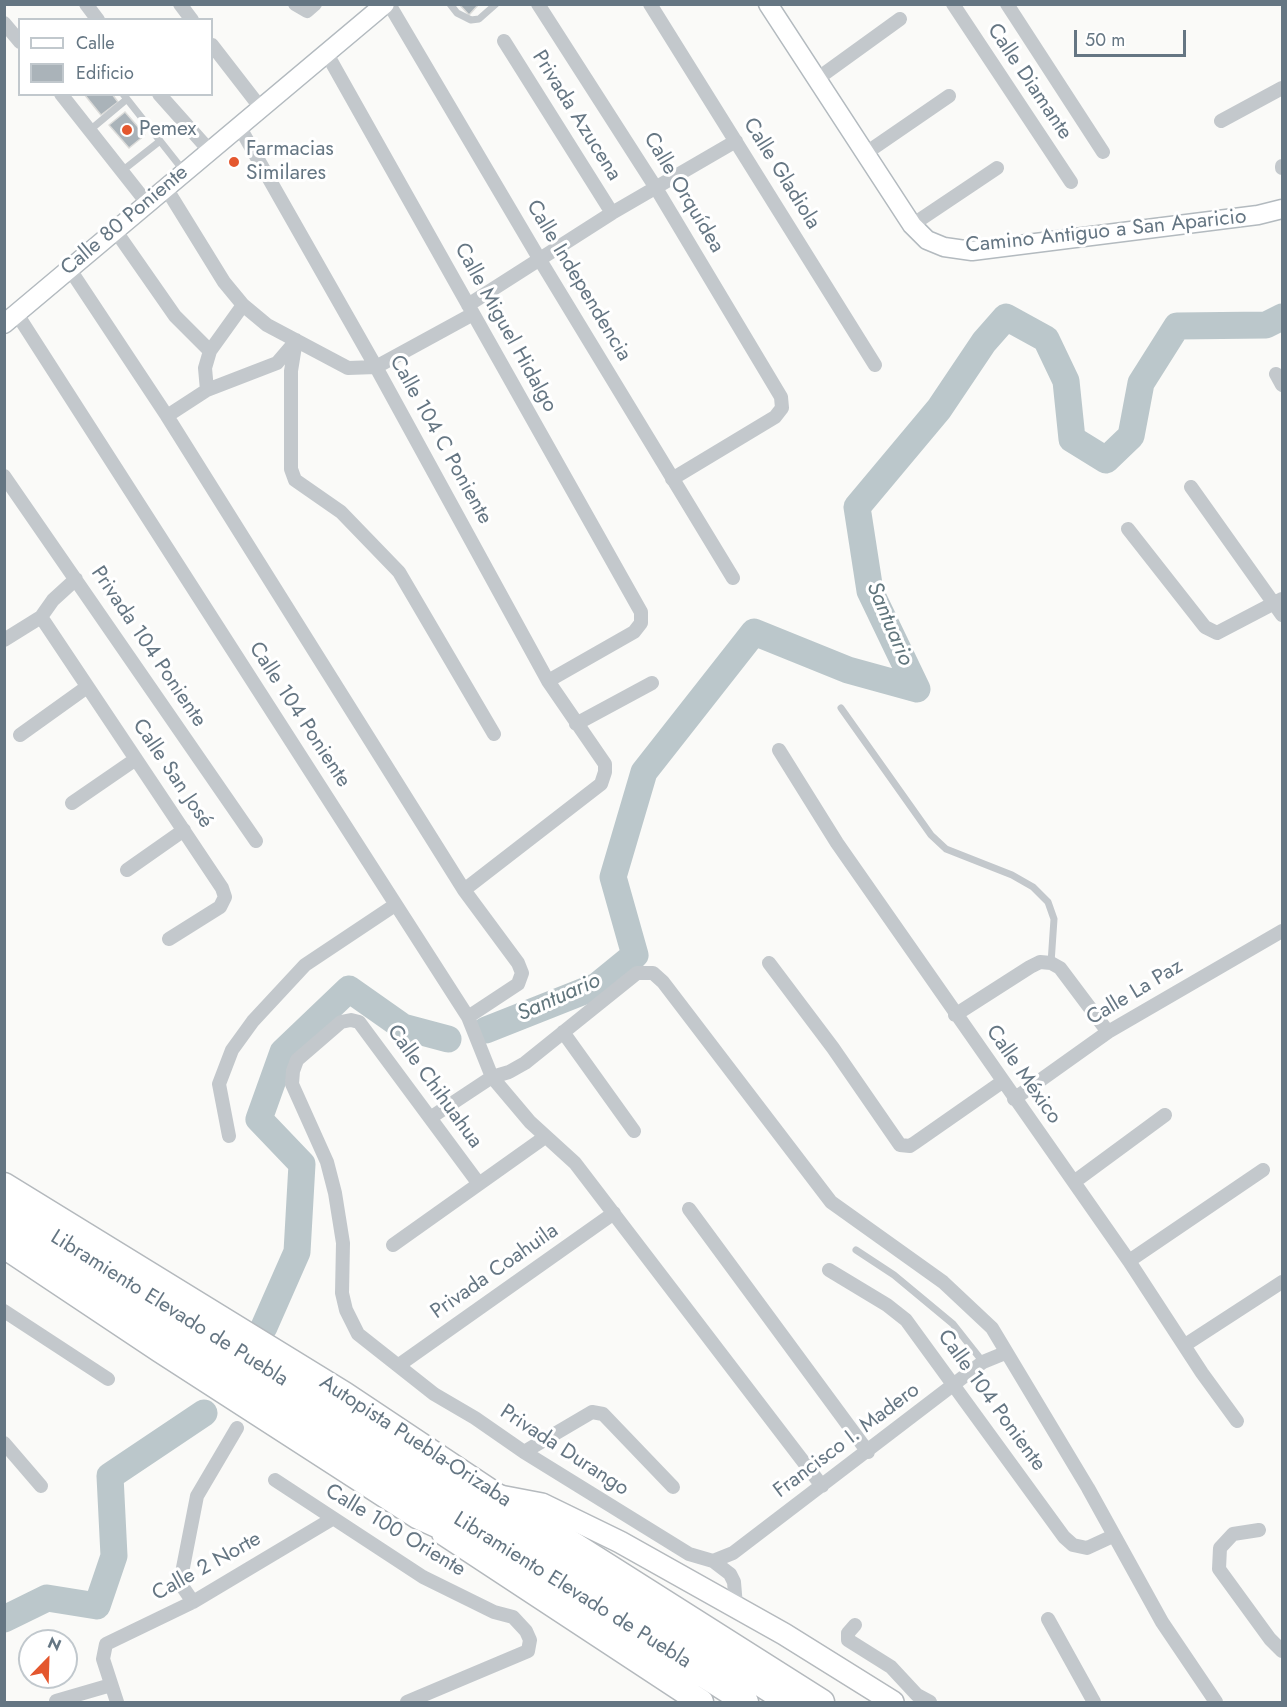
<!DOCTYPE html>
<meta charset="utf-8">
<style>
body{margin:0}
#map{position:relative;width:1287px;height:1707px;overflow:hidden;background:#fafaf8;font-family:Jost,sans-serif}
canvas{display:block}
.frame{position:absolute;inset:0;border:6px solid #657683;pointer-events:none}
.legend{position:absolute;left:18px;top:18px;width:195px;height:78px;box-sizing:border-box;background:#fff;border:2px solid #c1c8cd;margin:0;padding:8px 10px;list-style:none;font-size:18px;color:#657683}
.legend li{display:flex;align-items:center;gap:12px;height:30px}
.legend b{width:30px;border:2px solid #c1c8cd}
.north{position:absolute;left:18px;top:1629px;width:60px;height:60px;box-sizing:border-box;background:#fff;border:2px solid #c1c8cd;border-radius:50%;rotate:23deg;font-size:16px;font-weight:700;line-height:24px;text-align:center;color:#657683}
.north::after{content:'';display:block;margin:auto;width:21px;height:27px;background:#e4572e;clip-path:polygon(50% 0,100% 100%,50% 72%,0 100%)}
.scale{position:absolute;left:1074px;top:30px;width:112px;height:27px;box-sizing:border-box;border:3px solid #657683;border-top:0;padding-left:8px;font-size:18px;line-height:21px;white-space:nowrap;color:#657683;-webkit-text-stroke:4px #fff;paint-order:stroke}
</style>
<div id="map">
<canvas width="1287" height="1707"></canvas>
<div class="frame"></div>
<ul class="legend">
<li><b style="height:8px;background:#fff"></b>Calle</li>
<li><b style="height:16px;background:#aab3b9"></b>Edificio</li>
</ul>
<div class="north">N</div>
<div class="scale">50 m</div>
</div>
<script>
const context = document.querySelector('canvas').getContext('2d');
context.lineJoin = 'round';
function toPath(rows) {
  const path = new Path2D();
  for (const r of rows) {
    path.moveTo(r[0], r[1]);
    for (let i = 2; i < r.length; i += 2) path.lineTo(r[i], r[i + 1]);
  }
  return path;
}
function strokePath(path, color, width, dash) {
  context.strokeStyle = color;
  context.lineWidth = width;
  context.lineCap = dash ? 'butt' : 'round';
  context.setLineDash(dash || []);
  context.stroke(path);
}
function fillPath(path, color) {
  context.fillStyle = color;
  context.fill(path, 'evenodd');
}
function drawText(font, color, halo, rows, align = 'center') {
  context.font = font + ' Jost,sans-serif';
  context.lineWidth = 6;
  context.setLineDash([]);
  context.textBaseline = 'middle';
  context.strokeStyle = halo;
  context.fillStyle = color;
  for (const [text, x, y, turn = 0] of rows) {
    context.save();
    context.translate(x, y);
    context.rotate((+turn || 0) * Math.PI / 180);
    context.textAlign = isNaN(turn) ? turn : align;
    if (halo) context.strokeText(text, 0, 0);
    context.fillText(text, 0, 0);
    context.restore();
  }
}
strokePath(toPath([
 [486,1030,597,986,635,955,613,877,644,772,754,632,848,670,917,689,870,591,857,507,939,409,984,342,1006,317,1046,339,1066,381,1072,439,1106,460,1131,436,1141,383,1177,326,1266,325,1282,317],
 [264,1327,297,1252,302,1164,259,1119,283,1052,349,989,403,1027,448,1039],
 [4,1619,47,1598,97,1606,114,1556,110,1476,204,1413]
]), '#bbc7cb', 27);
const building = toPath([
 [459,4,479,4,469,15,459,4],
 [84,94,112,94,118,102,101,115,84,94],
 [125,112,145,135,129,148,109,125,125,112]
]);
fillPath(building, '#aab3b9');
strokePath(building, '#dcdcda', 1.5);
const secondary = toPath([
 [768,4,912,225,927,240,944,247,972,251,1258,215,1282,209],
 [4,324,385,4]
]);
const primary = toPath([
 [500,1496,542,1504,620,1542,784,1634,893,1702]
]);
const highway = toPath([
 [4,1185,344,1394,497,1496,822,1702],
 [5,1205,789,1702],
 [4,1225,264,1395,746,1702],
 [4,1246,160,1350,417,1516,463,1537],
 [444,1533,701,1702]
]);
strokePath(secondary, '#b3babf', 21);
strokePath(primary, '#b5babe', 24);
strokePath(highway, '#b4b9bd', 27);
strokePath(toPath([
 [450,4,457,13,471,20,479,19,496,4],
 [123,94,183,170],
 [90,130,127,99],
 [122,171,160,141],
 [841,708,931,835,946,849,1012,875,1033,887,1048,902,1054,919,1051,963],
 [856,1250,894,1275,953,1324,983,1362]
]), '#c3c8cc', 7);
strokePath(toPath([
 [86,4,98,20],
 [180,4,192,20],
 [295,4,307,11,315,4],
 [389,4,540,260,733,578],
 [538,4,656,188,781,397,782,408,775,417,672,479],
 [650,4,875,365],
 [953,4,1071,182],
 [1007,4,1103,152],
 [4,23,20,42],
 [504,41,612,213],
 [212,45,260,107],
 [327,54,641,612,641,623,634,632,548,681],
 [817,79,900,19],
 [61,94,147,203],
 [159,94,209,150],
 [1221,121,1282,88],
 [239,126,376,367,548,681,605,764,605,772,601,784,464,890],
 [866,153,949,96],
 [1282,166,1282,168],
 [166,188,224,282,243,305,267,325,348,368,376,367,473,314],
 [912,225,997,168],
 [115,230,175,316,210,351],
 [69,268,167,416,464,890,518,963,522,973,518,984,468,1017],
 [468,305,612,213,736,141],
 [17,314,468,1017,492,1077,530,1122,575,1163,822,1486],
 [296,340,291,371,291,469,295,480,341,512,399,572,494,734],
 [1276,374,1282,385],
 [207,390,205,368,210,351,243,305],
 [167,416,207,390,277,363,295,342],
 [4,476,256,841],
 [1191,487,1282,615],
 [1128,529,1205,627,1217,633,1282,599],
 [41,617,222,888,225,897,220,907,169,939],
 [4,640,41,617,53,600,76,579],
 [576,724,652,683],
 [20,735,87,687],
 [779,750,837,843,1129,1261,1202,1373,1237,1421],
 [72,803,136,759],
 [127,870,184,830],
 [769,963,833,1048,900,1145,910,1146,916,1142,1002,1082],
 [955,1015,1030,967,1040,962,1051,963,1060,968,1108,1032],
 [563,1032,634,1131],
 [1014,1099,1108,1032,1282,931],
 [430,1118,492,1077,509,1072,525,1063,637,973,653,973,663,982,831,1202,943,1282,992,1328,1088,1488,1162,1622,1216,1702],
 [229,1136,219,1084,232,1050,253,1021,305,965,395,905],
 [1074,1182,1165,1115],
 [479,1184,359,1022,351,1020,341,1022,297,1060,293,1071,292,1084,327,1162,335,1193,343,1243,342,1293,346,1310,358,1334,434,1394,475,1418,524,1452,689,1554,713,1561,730,1574,734,1582,736,1606],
 [689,1209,868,1452],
 [393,1245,545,1137],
 [1129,1261,1263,1170],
 [829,1270,887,1305,906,1320,1064,1537,1073,1545,1087,1548,1113,1536],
 [4,1311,108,1379],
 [1185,1345,1282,1282],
 [399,1365,614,1213],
 [4,1443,41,1486],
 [524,1452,592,1412,603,1414,673,1487],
 [275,1480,423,1577,494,1612,513,1617,526,1631,530,1640,528,1651,407,1702],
 [1259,1530,1233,1534,1220,1548,1219,1569,1270,1639,1282,1651],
 [713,1561,733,1553,983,1362,1005,1353],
 [193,1602,180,1583,197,1496,237,1428],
 [1048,1619,1094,1702],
 [855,1625,848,1633,848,1640,891,1667,917,1695,930,1702],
 [56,1701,111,1685],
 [117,1702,103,1659,106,1644,193,1602,332,1519]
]), '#c3c8cc', 14);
strokePath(secondary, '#fff', 18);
strokePath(primary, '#fff', 21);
strokePath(highway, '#fff', 24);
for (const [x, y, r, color] of [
 [127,130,6,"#e4572e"],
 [234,162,6,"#e4572e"]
]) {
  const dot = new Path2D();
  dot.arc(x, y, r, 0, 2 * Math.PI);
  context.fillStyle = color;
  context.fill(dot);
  strokePath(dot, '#fff', 2);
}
drawText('21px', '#657683', '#fff', [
 ["Calle Diamante",1029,82,56],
 ["Privada Azucena",576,116,58],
 ["Calle Gladiola",781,174,58],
 ["Calle Orquídea",683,193,59],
 ["Calle 80 Poniente",125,221,-40],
 ["Camino Antiguo a San Aparicio",1106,232,-6],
 ["Calle Independencia",578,281,59],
 ["Calle Miguel Hidalgo",505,328,61],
 ["Calle 104 C Poniente",440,440,61],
 ["Privada 104 Poniente",148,647,56],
 ["Calle 104 Poniente",299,715,57],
 ["Calle San José",172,774,56],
 ["Calle La Paz",1135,993,-31],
 ["Calle México",1023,1075,55],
 ["Calle Chihuahua",434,1087,54],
 ["Privada Coahuila",495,1272,-35],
 ["Libramiento Elevado de Puebla",169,1309,32],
 ["Calle 104 Poniente",991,1401,54],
 ["Francisco I. Madero",847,1441,-37],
 ["Autopista Puebla-Orizaba",415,1442,33],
 ["Privada Durango",564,1451,33],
 ["Calle 100 Oriente",395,1531,31],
 ["Calle 2 Norte",207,1567,-29],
 ["Libramiento Elevado de Puebla",572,1591,32]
]);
drawText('21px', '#657683', '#fff', [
 ["Pemex",139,130],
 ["Farmacias",246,150],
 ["Similares",246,174]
], 'left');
drawText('italic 22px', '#60757c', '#fff', [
 ["Santuario",889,624,67],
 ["Santuario",559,998,-24]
]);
</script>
